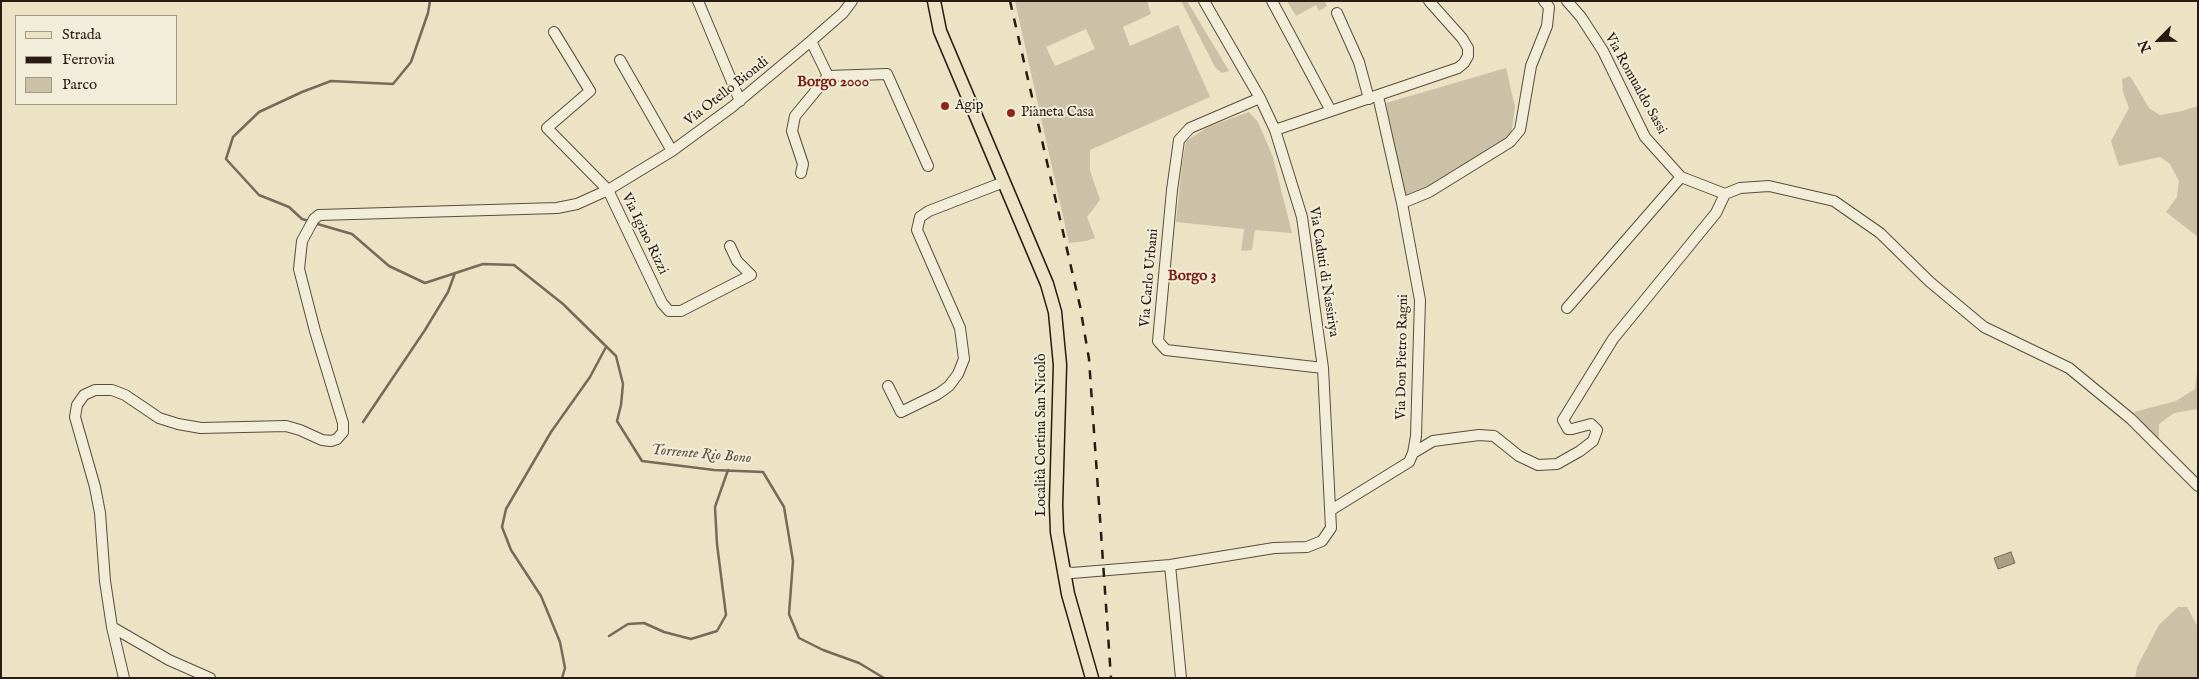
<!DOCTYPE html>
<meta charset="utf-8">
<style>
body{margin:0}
#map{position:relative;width:2199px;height:679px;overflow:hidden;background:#ebe3c4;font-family:"IM FELL English",serif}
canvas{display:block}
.frame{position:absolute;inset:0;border:2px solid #291a12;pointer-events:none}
.legend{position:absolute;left:15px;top:15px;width:162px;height:90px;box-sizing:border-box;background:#f2edd9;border:1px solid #a29989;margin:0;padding:6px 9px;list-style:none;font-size:15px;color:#291a12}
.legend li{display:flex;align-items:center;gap:10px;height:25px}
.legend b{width:25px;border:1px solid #a29989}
.north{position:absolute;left:2134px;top:15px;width:50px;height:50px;-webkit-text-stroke:4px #f2edd9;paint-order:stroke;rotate:247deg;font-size:14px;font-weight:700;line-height:20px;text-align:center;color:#291a12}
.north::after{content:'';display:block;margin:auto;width:18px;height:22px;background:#291a12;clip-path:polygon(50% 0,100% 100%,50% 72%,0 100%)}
</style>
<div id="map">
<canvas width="2199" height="679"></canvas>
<div class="frame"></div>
<ul class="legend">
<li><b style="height:6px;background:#ebe3c4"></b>Strada</li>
<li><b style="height:6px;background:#291a12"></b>Ferrovia</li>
<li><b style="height:14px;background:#cac1a6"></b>Parco</li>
</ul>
<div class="north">N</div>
</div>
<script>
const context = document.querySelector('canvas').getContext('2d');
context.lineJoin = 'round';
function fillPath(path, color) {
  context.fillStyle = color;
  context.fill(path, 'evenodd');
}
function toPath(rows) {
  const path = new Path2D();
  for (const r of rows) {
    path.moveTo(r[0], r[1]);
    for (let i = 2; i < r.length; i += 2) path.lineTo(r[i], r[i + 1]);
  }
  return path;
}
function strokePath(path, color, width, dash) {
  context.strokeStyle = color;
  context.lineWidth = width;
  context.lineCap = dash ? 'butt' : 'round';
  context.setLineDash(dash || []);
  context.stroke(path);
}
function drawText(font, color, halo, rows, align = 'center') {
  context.font = font + ' "IM FELL English",serif';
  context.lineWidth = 4;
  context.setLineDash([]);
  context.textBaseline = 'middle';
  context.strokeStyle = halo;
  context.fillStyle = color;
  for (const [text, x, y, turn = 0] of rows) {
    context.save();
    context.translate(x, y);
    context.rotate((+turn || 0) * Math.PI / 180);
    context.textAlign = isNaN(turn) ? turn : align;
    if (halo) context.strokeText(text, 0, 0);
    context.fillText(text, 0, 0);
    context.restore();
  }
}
fillPath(toPath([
 [1015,1,1147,1,1151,14,1123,27,1130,46,1178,25,1210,97,1090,150,1090,170,1100,200,1087,217,1095,238,1086,241,1069,243],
 [1086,29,1095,49,1055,66,1046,47],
 [1181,1,1187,1,1229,71,1222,73,1215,67],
 [1287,1,1325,1,1327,6,1319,11,1316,5,1296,16],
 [1506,68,1515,107,1511,136,1434,187,1405,198,1386,103],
 [2130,76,2149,108,2160,115,2182,111,2198,106,2198,237,2166,212,2177,197,2179,181,2170,164,2160,157,2119,166,2111,141,2129,108,2123,92,2122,79],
 [1249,112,1258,122,1273,157,1292,233,1255,230,1252,250,1241,251,1244,229,1176,222,1182,164,1186,141,1208,127],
 [2198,365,2198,409,2174,413,2159,424,2159,447,2134,412,2176,401,2195,389],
 [2178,607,2187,607,2198,627,2198,678,2135,678,2137,667,2159,625]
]), '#cac1a6');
const water = toPath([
 [2011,552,2015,563,1998,569,1994,558,2011,552]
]);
fillPath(water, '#a99f87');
strokePath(water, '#766a58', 1);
strokePath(toPath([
 [309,221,302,219,289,207,259,195,226,159,233,137,259,112,302,92,331,81,393,84,411,62,428,13,430,1],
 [314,223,352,234,389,266,425,283,483,264,514,265,563,304,616,356,623,384,621,405,617,421,642,461,714,470,763,472,784,507,793,561,789,614,799,638,823,650,859,663,884,678],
 [363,422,425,330,448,292,455,273],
 [609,636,628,624,644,623,664,632,691,639,717,631,726,615,717,544,715,507,728,470],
 [562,678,565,668,560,642,541,596,511,550,502,527,506,509,551,432,590,377,606,347]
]), '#766a58', 2.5);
const minor = toPath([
 [698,1,740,101],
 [1272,1,1331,111],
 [1567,1,1581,17,1603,51,1645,137,1681,177,1725,194],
 [1337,13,1359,62,1369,99],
 [554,32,590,91,547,128,608,190,662,303,669,311,681,311,751,275,737,261,730,246],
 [620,60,672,151],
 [828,76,887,74,928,166],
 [1260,98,1190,128,1179,140,1172,190,1158,341,1166,350,1323,368],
 [1275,130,1458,68,1464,63,1468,56,1468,48,1462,38,1429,1],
 [801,173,803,164,792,131,795,116,828,76,811,41],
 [1402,203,1429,192,1510,142,1520,130,1531,66,1547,26,1549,7,1544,1],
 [1567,308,1681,177],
 [888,386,901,412,938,394,949,386,958,374,964,359,960,328,917,230,920,217,929,211,1004,182],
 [1413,453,1433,441,1479,435,1494,436,1519,456,1538,465,1557,464,1580,451,1593,441,1597,430,1591,424,1572,429,1568,429,1563,420,1613,339,1716,213,1725,194,1740,188,1769,186,1834,201,1880,233,1930,282,1984,327,2069,368,2131,419,2198,486],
 [1331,510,1409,462,1413,453,1416,436,1420,300,1402,203,1378,96],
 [1170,565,1181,678],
 [1063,571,1072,573,1170,565,1274,548,1307,547,1322,541,1331,528,1323,368,1302,217,1275,130,1260,98,1204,1],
 [112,627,169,660,210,678],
 [124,678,112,627,105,581,100,513,95,487,75,417,77,405,84,395,95,390,112,390,125,395,159,418,178,424,201,428,286,426,300,430,322,440,331,441,337,439,343,432,343,423,315,331,299,269,302,241,314,219,319,215,557,208,577,204,608,190,672,151,732,107,811,41,843,13,852,1]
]);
const major = toPath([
 [934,1,940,31,1047,284,1055,312,1060,365,1056,505,1057,532,1068,594,1092,678]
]);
strokePath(minor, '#5a4c3e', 12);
strokePath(major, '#291a12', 15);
strokePath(minor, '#f2edd9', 10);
strokePath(major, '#ebe3c4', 12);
strokePath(toPath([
 [1010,1,1080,306,1089,359,1111,678]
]), '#291a12', 2.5, [9, 9]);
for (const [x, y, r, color] of [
 [945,106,5,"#8f2418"],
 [1011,113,5,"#8f2418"]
]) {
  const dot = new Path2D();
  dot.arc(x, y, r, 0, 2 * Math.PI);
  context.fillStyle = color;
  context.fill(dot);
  strokePath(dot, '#f2edd9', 2);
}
drawText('14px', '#291a12', '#f2edd9', [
 ["Via Romualdo Sassi",1635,84,61],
 ["Via Otello Biondi",727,92,-38],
 ["Via Igino Rizzi",644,234,64],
 ["Via Caduti di Nassiriya",1323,272,81],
 ["Via Carlo Urbani",1150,278,-85],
 ["Via Don Pietro Ragni",1403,357,-89],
 ["Località Cortina San Nicolò",1042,435,-90]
]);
drawText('14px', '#291a12', '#f2edd9', [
 ["Agip",955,106],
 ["Pianeta Casa",1021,113]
], 'left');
drawText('bold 15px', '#7a1f14', '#f2edd9', [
 ["Borgo 2000",833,83],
 ["Borgo 3",1192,277]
]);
drawText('italic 15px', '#5c4f41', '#f2edd9', [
 ["Torrente Rio Bono",701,455,5]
]);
</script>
